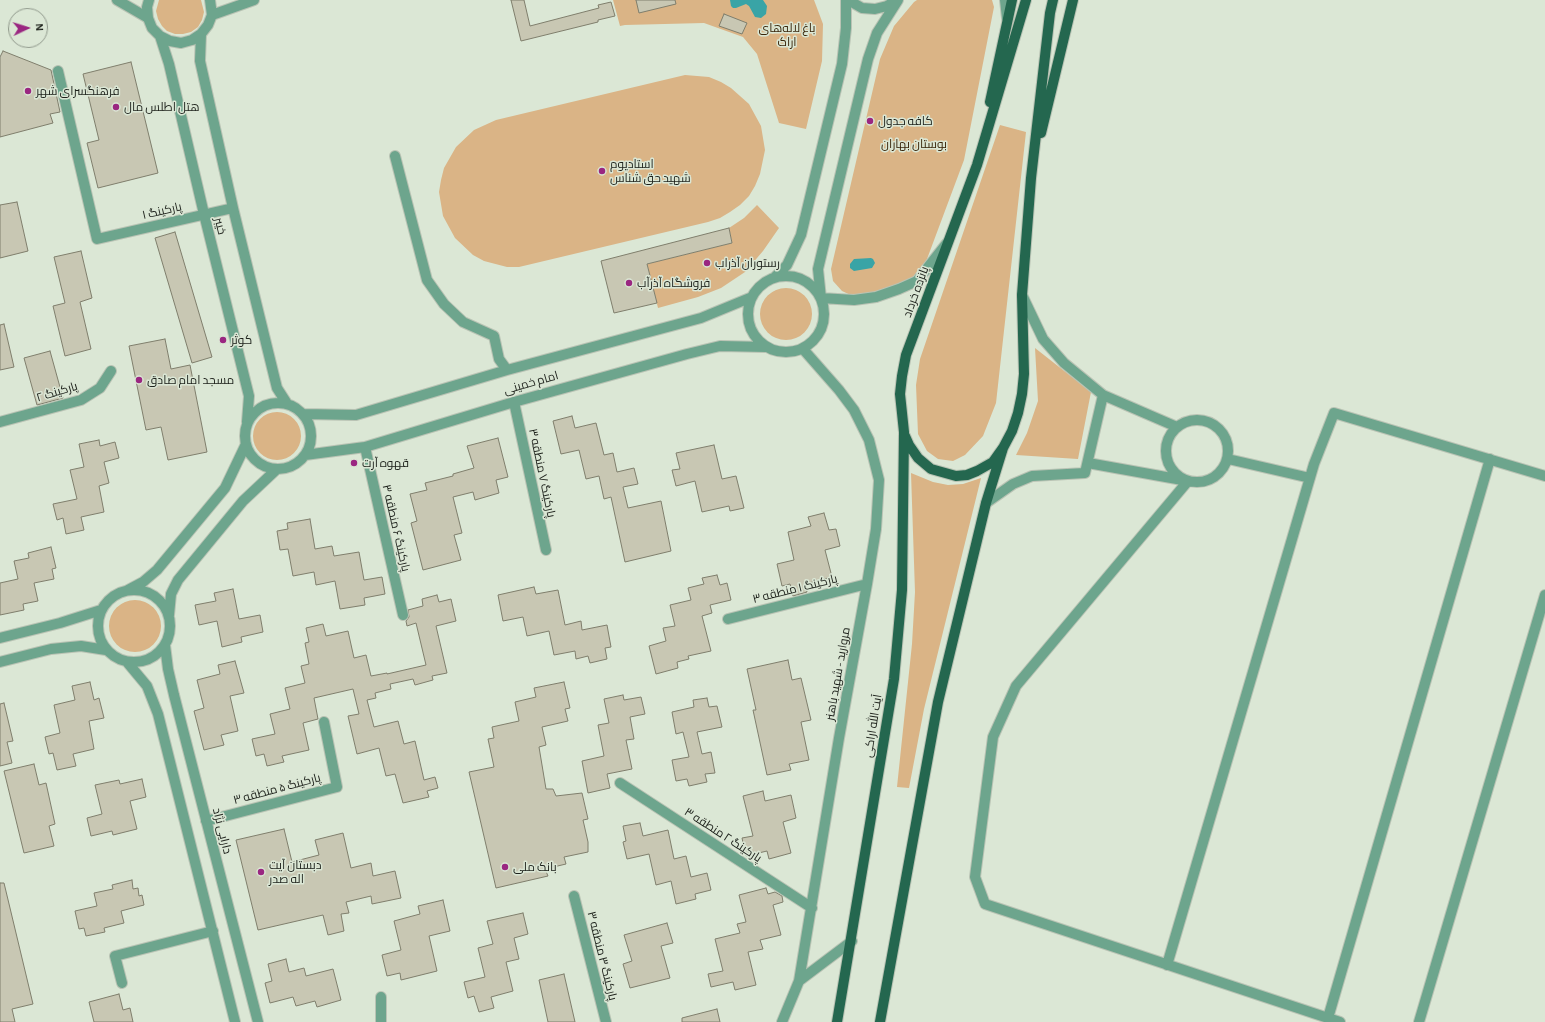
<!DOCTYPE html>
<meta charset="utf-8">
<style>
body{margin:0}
#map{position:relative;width:1545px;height:1022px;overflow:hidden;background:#dbe7d5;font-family:"Alegreya Sans",sans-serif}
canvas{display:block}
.north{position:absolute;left:8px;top:8px;width:40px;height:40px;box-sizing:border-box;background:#dbe7d5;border:1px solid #8f988b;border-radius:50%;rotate:86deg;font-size:11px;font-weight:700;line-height:16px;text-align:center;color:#1d211b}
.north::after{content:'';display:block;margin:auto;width:14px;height:18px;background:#9a2681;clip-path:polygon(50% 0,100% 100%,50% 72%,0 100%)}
</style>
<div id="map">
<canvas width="1545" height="1022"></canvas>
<div class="north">N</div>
</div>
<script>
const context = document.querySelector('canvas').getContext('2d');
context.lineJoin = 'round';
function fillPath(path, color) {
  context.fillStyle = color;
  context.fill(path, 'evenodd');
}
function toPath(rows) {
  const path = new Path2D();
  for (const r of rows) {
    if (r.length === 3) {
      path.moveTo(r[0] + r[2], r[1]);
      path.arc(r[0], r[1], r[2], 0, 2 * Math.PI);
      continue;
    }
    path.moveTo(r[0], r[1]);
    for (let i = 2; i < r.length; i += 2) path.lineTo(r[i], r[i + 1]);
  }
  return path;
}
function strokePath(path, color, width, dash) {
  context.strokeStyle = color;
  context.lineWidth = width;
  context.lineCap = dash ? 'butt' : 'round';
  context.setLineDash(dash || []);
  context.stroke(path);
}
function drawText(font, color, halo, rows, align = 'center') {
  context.font = font + ' "Alegreya Sans",Cairo,sans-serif';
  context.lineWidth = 3;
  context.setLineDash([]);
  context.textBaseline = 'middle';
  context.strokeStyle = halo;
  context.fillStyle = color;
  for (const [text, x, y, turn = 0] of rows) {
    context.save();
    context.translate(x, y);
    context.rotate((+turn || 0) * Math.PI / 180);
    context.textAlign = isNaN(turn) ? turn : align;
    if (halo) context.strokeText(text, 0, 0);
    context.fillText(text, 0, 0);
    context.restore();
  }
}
fillPath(toPath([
 [159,0,201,0,204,12,202,20,198,27,191,32,183,34,175,34,167,31,162,26,158,19,156,11],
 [613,0,814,0,823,24,822,61,806,129,779,123,757,54,743,37,704,23,625,25,620,26],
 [917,0,992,0,994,7,964,160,924,267,911,281,857,298,842,291,833,281,831,269,880,59,894,26,914,2],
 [685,75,709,77,721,82,731,88,749,104,761,126,765,150,760,174,755,186,749,196,740,205,730,212,720,218,708,222,519,267,507,267,484,261,473,255,455,238,443,216,439,192,441,180,444,168,456,147,474,130,496,120],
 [1000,125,1026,132,996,403,983,436,965,455,953,461,938,459,927,451,918,434,916,385,920,359],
 [757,205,779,228,763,251,745,272,721,288,698,297,658,308,647,264,732,243,729,228,744,218],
 [786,314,26],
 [1035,348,1091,392,1078,459,1016,455,1027,433,1038,401],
 [277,436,24],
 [911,473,933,482,948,485,963,484,981,478,924,709,909,788,897,787,912,644,915,592],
 [135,626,26]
]), '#dab486');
fillPath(toPath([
 [730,0,763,0,767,6,766,14,761,18,755,17,749,6,746,4,736,8,733,8,731,6],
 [871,258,873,259,875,263,872,268,854,271,850,268,850,264,854,259]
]), '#39a4a6');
const building = toPath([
 [511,0,524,0,530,26,599,8,598,5,611,2,615,16,598,20,598,22,521,41,511,0],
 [636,0,675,0,676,4,639,13,636,0],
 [724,14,747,23,742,34,719,26,724,14],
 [3,51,51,70,60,112,50,114,53,123,0,137,0,57,3,51],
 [131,62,158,173,98,188,87,143,99,140,83,74,131,62],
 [17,202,28,251,0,258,0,205,17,202],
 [729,228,732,243,647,264,657,303,614,313,601,261,729,228],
 [175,232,212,357,192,363,155,238,175,232],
 [81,251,92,298,80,302,91,349,65,356,53,306,65,303,54,257,81,251],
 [4,324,14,367,0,370,0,325,4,324],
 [165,339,171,369,190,365,207,452,168,460,161,427,146,430,129,346,165,339],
 [50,351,63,398,37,405,24,358,50,351],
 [572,416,575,428,596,423,604,455,613,453,617,472,634,468,638,484,623,487,628,508,661,501,671,551,625,562,611,497,604,499,599,476,586,479,579,450,561,454,553,421,572,416],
 [498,438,508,477,496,480,499,493,475,500,473,492,453,497,462,533,454,535,461,560,423,570,411,523,417,521,410,494,427,490,425,483,453,476,453,474,474,468,467,446,498,438],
 [99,440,100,446,115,442,119,458,104,462,109,483,99,486,104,512,81,517,84,530,66,534,63,518,57,520,53,504,77,499,70,470,84,467,79,444,99,440],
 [714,445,722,479,736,476,744,508,730,511,729,506,702,512,695,481,676,486,672,470,680,469,676,453,714,445],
 [824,513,829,530,836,529,840,546,825,550,832,577,805,584,807,592,793,596,790,584,782,586,777,564,794,560,788,532,811,526,808,517,824,513],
 [310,519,315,549,332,546,334,556,359,552,364,580,382,577,385,594,364,598,365,605,340,609,335,581,316,585,314,572,293,576,288,549,280,550,277,531,288,529,287,523,310,519],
 [51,547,56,568,52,569,54,579,34,583,38,601,23,604,24,610,0,615,0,583,18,579,14,561,29,558,28,553,51,547],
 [717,575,720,585,727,583,731,600,710,605,712,613,702,616,711,651,688,656,689,659,677,662,678,668,656,674,649,646,666,641,663,628,675,626,670,605,691,600,688,588,704,584,702,578,717,575],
 [534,587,536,594,558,590,565,625,581,621,582,630,607,625,611,647,605,648,607,659,590,663,588,656,576,659,575,651,554,655,549,631,527,636,523,617,503,621,498,595,534,587],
 [233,589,239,619,260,615,263,632,241,637,242,642,222,647,217,621,199,625,195,605,216,601,214,593,233,589],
 [437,595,439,602,451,599,456,621,436,626,447,673,432,676,433,680,415,685,413,679,390,684,391,689,375,693,376,698,367,700,374,727,398,721,404,744,415,741,424,780,435,777,438,788,427,791,429,797,403,803,395,774,386,776,379,748,357,754,348,716,359,714,353,689,314,698,318,719,303,723,309,750,282,756,284,762,267,766,264,754,256,756,252,739,275,734,270,714,290,709,285,688,305,683,301,666,309,664,305,643,309,642,306,628,323,624,326,636,348,631,354,658,366,655,371,676,387,673,387,674,426,665,416,623,407,626,406,621,409,617,408,610,423,606,422,599,437,595],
 [788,660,792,680,801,678,811,720,801,722,809,760,789,764,791,770,767,775,753,710,756,710,747,669,788,660],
 [235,661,244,693,230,696,238,731,221,735,224,745,204,750,194,711,204,708,197,680,220,674,218,665,235,661],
 [90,682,94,700,99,698,104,718,89,721,94,749,73,754,76,766,57,770,53,753,49,754,45,737,60,733,54,705,75,700,72,686,90,682],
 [564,682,570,708,565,709,568,721,542,727,546,745,539,747,546,789,553,789,556,796,582,793,588,819,583,820,588,842,588,852,564,857,566,864,545,869,548,876,496,888,469,772,494,767,488,739,494,738,492,727,519,721,515,702,536,697,534,688,564,682],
 [623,695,624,700,641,697,645,714,630,717,634,739,626,740,632,769,607,774,610,788,588,793,582,761,604,756,598,725,609,723,604,699,623,695],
 [707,698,709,707,717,706,722,727,697,732,702,754,711,752,715,773,705,774,707,782,689,786,687,779,676,781,672,760,689,757,683,732,676,734,672,712,694,707,693,700,707,698],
 [4,703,13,741,7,742,12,763,0,766,0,704,4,703],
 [34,764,39,785,46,783,55,824,49,826,54,846,24,853,4,771,34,764],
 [142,779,146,797,130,801,137,829,113,835,112,831,91,836,87,818,102,814,95,785,119,780,120,784,142,779],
 [763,791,765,801,791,795,796,818,783,822,791,853,769,859,767,851,746,856,742,838,753,836,743,796,763,791],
 [640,823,643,836,668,830,674,859,686,856,691,877,707,873,711,890,695,894,696,899,676,904,671,881,656,885,649,854,627,859,623,842,626,841,623,826,640,823],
 [284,829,292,862,319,855,315,840,343,833,351,868,371,863,373,876,395,871,401,898,372,904,371,896,346,902,349,913,341,914,344,931,328,935,323,915,258,930,236,840,284,829],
 [132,880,133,889,138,888,139,896,142,895,144,905,121,911,124,923,104,928,105,932,86,936,84,928,79,929,75,911,97,906,94,893,113,889,112,885,132,880],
 [0,883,4,883,33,1004,12,1009,15,1022,0,1022,0,883],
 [766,888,768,894,775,892,782,896,783,902,773,905,781,935,760,940,763,949,748,952,756,985,735,990,733,982,711,987,708,974,723,971,715,939,740,933,737,924,746,922,739,895,766,888],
 [443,900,450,931,429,936,437,971,401,980,400,973,387,976,382,955,401,950,394,921,420,914,418,906,443,900],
 [523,913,528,934,514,938,519,959,506,962,513,991,491,997,494,1008,479,1012,474,996,468,998,464,982,485,977,478,948,493,944,487,921,523,913],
 [667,923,673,943,661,946,670,978,630,988,623,964,632,961,624,935,667,923],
 [286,959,289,972,304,968,306,976,333,969,341,1000,317,1007,315,1001,296,1006,293,997,270,1003,265,983,272,981,268,964,286,959],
 [564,974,575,1022,548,1022,539,980,564,974],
 [119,994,123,1010,130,1008,133,1022,94,1022,89,1002,119,994],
 [717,1009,720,1022,682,1022,682,1018,717,1009]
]);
fillPath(building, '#c8c7b3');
strokePath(building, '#7f7e6c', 1);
const minor = toPath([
 [117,0,148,18],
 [149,0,147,7,148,18,152,28,160,36,170,41,181,43,192,40,201,34,208,25,212,15,210,0],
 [848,0,862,8,875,9,887,6,897,0],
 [898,0,877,33,868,59,818,269,821,298,854,300,876,297,899,289,917,281,947,243],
 [1005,0,1007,18],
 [212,15,254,0],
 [201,34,200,61,233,208,277,388,286,402],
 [160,36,169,64,204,214,249,396,247,422],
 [58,71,97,239,233,208],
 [395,156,427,280,444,304,463,322,494,336,499,359,507,370],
 [786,314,38],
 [774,278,787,265,801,235,842,64,846,28,846,0],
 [1103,395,1177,427],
 [514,402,546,550],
 [278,436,33],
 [304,414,356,415,507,370,701,318,752,297],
 [1197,451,31],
 [0,422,81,400,100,388,111,371],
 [365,447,403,615],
 [305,455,365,447,514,402,687,354,720,346,766,347],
 [1228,459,1310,478],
 [1088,463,1188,481,1016,686,993,737,975,877,985,904,1340,1022],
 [986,503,1013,484,1032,476,1085,473,1103,395,1064,363,1043,339,1022,295],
 [134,626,36],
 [128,590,143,582,157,570,225,488,246,444],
 [169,615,171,594,178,580,243,501,277,469],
 [728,619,867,584],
 [0,638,60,623,101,610],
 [165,645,168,669,174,695,258,1022],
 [0,662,51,649,81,646,106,650],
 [127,662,147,686,158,714,235,1022],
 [620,783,812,908],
 [206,821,337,787,324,722],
 [574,896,606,1022],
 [1167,965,1314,464,1334,413,1545,476],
 [799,981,852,941],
 [122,983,115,956,213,931],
 [1328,1018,1490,459],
 [381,1022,381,997],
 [782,1022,799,981,839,738,867,584,876,529,879,480,869,440,854,410,839,390,803,349],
 [1419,1022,1545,595]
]);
const major = toPath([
 [990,102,1012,0],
 [1041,133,1073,0],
 [905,436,909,445,918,458,931,469,956,476,967,475,977,471,993,462,1003,448,1012,431,1018,413,1022,394,1024,374,1022,295,1031,178,1050,13,1053,0],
 [837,1022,894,679,902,590,904,432,900,394,902,376,906,355,977,165,1026,0],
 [880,1022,938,702,986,503,1003,448]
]);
strokePath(minor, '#b9c3b4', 12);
strokePath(major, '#b9c3b4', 12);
strokePath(minor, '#6da58d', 10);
strokePath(major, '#24674f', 10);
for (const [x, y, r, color] of [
 [28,91,4,"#9a2681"],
 [116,107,4,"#9a2681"],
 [870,121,4,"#9a2681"],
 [602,171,4,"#9a2681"],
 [707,263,4,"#9a2681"],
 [629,283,4,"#9a2681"],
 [223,340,4,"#9a2681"],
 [139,380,4,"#9a2681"],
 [354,463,4,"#9a2681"],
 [505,867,4,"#9a2681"],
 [261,872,4,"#9a2681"]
]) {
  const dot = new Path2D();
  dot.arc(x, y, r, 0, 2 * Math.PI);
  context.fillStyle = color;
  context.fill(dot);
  strokePath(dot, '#dbe7d5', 1.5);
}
drawText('12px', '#3a260b', '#dbe7d5', [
 ["باغ لاله‌های",787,28],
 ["اراک",787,42],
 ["بوستان بهاران",914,144]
]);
drawText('12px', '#1d211b', '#dbe7d5', [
 ["فرهنگسرای شهر",36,91],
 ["هتل اطلس مال",124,107],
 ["کافه جدول",878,121],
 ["استادیوم",610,164],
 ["شهید حق شناس",610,178],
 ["رستوران آذراب",715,263],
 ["فروشگاه آذرآب",637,283],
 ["کوثر",231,340],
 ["مسجد امام صادق",147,380],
 ["قهوه آرت",362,463],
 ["دبستان آیت",269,865],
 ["اله صدر",269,879],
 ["بانک ملی",513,867]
], 'left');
drawText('12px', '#1d211b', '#dbe7d5', [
 ["پارکینگ ۱",162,211,-13],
 ["خیبر",220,226,76],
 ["پانزده خرداد",916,292,-70],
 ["امام خمینی",531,383,-16],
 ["پارکینگ ۲",57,392,-17],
 ["پارکینگ ۷ منطقه ۳",542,473,78],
 ["پارکینگ ۶ منطقه ۳",396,528,77],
 ["پارکینگ ۱ منطقه ۳",795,589,-14],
 ["مروارید - شهید باهنر",838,674,-80],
 ["آیت الله اراکی",873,726,-81],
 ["پارکینگ ۵ منطقه ۳",277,789,-15],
 ["دارایی نژاد",222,831,76],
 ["پارکینگ ۲ منطقه ۳",723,835,33],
 ["پارکینگ ۳ منطقه ۳",602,956,76]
]);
</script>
